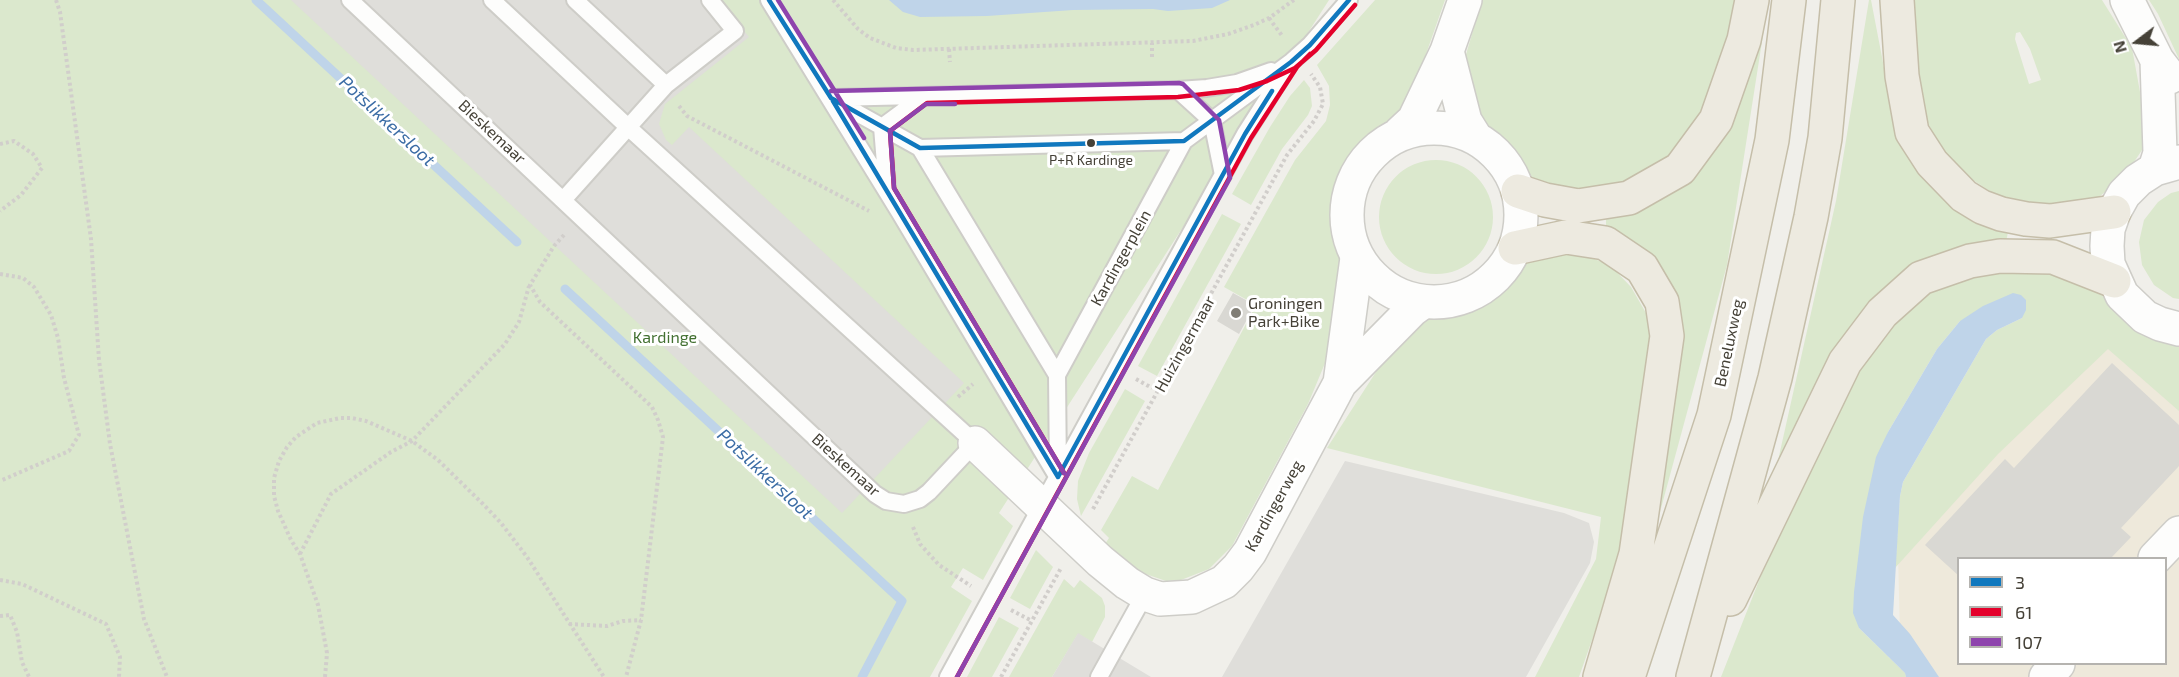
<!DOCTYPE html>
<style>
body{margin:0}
#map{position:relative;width:2179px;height:677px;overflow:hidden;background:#f0efea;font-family:"Exo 2",sans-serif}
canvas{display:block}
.legend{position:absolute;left:1957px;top:557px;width:210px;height:108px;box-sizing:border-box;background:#fff;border:2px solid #b5b3af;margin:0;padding:8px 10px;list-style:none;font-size:18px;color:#454137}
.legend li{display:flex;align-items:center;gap:12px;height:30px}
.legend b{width:30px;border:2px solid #b5b3af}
.north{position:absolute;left:2107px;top:12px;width:60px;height:60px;-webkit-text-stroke:4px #fff;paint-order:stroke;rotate:254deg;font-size:16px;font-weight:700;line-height:24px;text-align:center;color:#454137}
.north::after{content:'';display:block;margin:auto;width:21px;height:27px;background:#454137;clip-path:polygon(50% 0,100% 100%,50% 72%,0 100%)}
</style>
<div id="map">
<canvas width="2179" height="677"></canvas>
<ul class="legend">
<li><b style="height:8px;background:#1078be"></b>3</li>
<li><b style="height:8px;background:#e4002b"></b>61</li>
<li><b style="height:8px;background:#8e44ad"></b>107</li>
</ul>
<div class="north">N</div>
</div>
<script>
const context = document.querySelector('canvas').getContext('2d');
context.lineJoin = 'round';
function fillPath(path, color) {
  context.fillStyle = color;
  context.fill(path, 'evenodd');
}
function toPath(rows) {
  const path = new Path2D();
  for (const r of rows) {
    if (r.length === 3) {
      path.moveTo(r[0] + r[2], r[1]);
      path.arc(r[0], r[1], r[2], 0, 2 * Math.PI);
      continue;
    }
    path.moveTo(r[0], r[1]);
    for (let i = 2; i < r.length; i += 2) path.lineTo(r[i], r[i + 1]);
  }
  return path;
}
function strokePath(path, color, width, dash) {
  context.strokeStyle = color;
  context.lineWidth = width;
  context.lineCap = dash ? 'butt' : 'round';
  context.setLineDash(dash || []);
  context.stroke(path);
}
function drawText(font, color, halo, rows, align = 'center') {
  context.font = font + ' "Exo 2",sans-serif';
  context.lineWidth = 6;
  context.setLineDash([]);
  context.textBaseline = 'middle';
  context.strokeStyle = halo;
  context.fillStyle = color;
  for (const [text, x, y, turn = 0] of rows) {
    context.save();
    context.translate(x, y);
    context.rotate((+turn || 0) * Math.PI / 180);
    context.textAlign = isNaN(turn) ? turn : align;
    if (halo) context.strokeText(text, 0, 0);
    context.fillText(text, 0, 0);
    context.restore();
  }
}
fillPath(toPath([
 [2106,339,2179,365,2179,677,1901,677,1898,553],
 [1958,558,2166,558,2166,664,1958,664]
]), '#eee9db');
fillPath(toPath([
 [0,0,1329,0,999,513,1013,526,983,580,963,568,951,587,972,601,930,677,0,677],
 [1375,0,1445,0,1419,74,1396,121,1367,142,1352,161,1341,191,1335,223,1341,269,1328,356,1308,404,1232,546,1209,569,1181,580,1166,581,1134,570,1105,544,1109,538,1101,530,1132,476,1158,490,1256,305,1224,287,1295,160,1326,121,1330,105,1329,86,1317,65],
 [1482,0,1737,0,1724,48,1703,107,1688,134,1669,156,1650,172,1629,181,1584,191,1544,187,1522,168,1479,118,1465,58],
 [1869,0,1871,0,1891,104,2009,227,2006,242,1911,270,1775,474,1836,201],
 [1907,0,2102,0,2132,48,2144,114,2144,147,2126,174,2099,197,2041,205,2005,201,1950,165,1919,106],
 [2020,32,2030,49,2041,80,2029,84,2015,39,2016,33],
 [2149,0,2179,0,2179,59,2158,14],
 [1766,16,1727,265,1660,512,1680,360,1606,232,1606,213,1682,184,1725,136],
 [1304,80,1310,88,1312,106,1308,115,1282,149,1251,205,1232,194,1270,127,1290,96],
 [1436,217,57],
 [2179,191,2179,299,2173,298,2154,285,2142,265,2139,242,2144,220,2158,202,2171,193],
 [1222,214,1241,224,1157,376,1138,366],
 [1576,251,1611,266,1631,287,1650,320,1650,368,1634,520,1579,677,1535,677,1596,559,1601,517,1327,448,1392,347,1423,320,1465,310,1493,293,1529,261],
 [2015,264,2071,275,2099,293,2122,313,2179,343,2179,411,2108,349,1998,454,1895,568,1900,496,1903,482,1986,339,1997,330,2022,318,1960,321,1937,349,1888,432,1859,628,1905,673,1906,677,1721,677,1790,502,1844,381,1899,309,1944,278],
 [1125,389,1145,401,1081,516,1077,499,1078,481,1089,453],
 [1036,550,1053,567,1030,609,1010,598],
 [1064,579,1074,588,1080,580,1102,598,1105,606,1105,617,1092,642,1078,634,1052,677,1009,677],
 [999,617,1019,628,992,677,967,677]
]), '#dbe8cd');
fillPath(toPath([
 [291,0,719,0,749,37,665,104,659,124,666,140,672,145,689,127,964,383,842,513],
 [1345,461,1564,513,1589,523,1594,542,1590,563,1526,677,1222,677],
 [1078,633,1151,677,1052,677]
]), '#dfdeda');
fillPath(toPath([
 [889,0,1230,0,1212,8,1168,11,1153,9,1073,10,987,16,920,17,903,12],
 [2013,293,2021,295,2026,300,2026,310,2022,318,1997,330,1986,339,1903,482,1900,496,1893,615,1910,634,1939,677,1906,677,1905,673,1859,628,1853,613,1854,592,1863,517,1876,457,1888,432,1937,349,1960,321,1983,306]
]), '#bfd4e9');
strokePath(toPath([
 [256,0,517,242],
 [565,289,902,601,862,677]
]), '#bfd4e9', 9);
fillPath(toPath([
 [1233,293,1255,305,1239,334,1217,321],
 [2112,363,2179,425,2179,466,2121,528,2131,537,2111,558,1959,558,1959,576,1925,545,2005,459,2014,468]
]), '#d9d8d3');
const service = toPath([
 [350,0,875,494,886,501,904,504,920,499,929,492,975,443,629,128,492,0],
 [769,0,900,213,1057,476],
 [666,85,735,31,710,0],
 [1178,90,1212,121,1223,175],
 [831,98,1178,90,1207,88,1237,83,1271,71],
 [832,99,920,148,1057,375],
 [920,148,1184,141],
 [887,188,882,127,924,96],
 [564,199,666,85,575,0],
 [1058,476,1057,375,1184,141,1291,62,1310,45,1349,0],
 [948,677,1245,134,1291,62],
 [1099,677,1145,594]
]);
const minor = toPath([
 [1340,383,1357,258],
 [975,443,1100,561,1127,583,1145,594,1160,599,1192,597,1224,582,1238,568,1250,552,1340,383,1412,310,1423,302],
 [2155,558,2179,533],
 [2046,677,2058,664]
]);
const tertiary = toPath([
 [2127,0,2157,60,2170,77],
 [1447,51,1465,121,1475,137],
 [1434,215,87],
 [1400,133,1414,120,1447,51,1465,0],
 [2179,162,2155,169,2138,180,2124,194,2114,212,2108,229,2107,246,2108,264,2122,295,2145,317,2160,324,2179,329],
 [2155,169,2160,153,2157,60]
]);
const trunk = toPath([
 [1897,0,1902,76,1912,132,1932,163,1964,196,1982,207,2001,214,2026,219,2050,221,2114,212],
 [1518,191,1545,200,1578,206,1629,198,1680,169,1716,120,1744,40,1752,0],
 [1515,248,1566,237,1605,243,1642,268,1662,302,1667,336,1636,554,1600,677],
 [1730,599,1845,362,1882,313,1921,278,1970,261,2000,256,2053,257,2114,281],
 [1628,677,1714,415,1772,140,1789,0],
 [1693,677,1775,378,1811,217,1825,138,1838,0]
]);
strokePath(service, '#cecdc8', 20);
strokePath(minor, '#cecdc8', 36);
strokePath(tertiary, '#cecdc8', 36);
strokePath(trunk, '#c5bea9', 36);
strokePath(toPath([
 [56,0,60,12,91,239,99,360,110,444,144,619,167,677],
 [833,0,858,29,870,38,896,48,913,50,1193,41,1228,34,1254,25,1269,18,1294,0],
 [1269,18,1283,37],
 [949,49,950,62],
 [1152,57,1152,43],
 [679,106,687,116,869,211],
 [0,144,14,141,33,154,42,168,21,195,0,211],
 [564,235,554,246,530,285,540,302,652,407,658,420,663,437,641,620,626,677],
 [0,274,23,278,34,287,51,315,58,338,64,378,79,435,69,451,0,481],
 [1136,379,1152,388],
 [958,397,973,384],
 [1093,509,1287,155,1314,121,1323,104,1320,87,1311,74],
 [913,527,920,544,939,565,971,586],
 [300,554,331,494,391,452,412,441,505,344,519,322,529,286],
 [0,580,22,584,106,624,120,657,119,677],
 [1011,610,1032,621],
 [0,616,10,615,17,632,22,662,29,677],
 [569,624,607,626,623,621,641,620],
 [325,677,327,653,318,605,300,554,291,540,278,511,274,496,274,478,279,461,287,447,296,437,317,423,340,418,352,418,366,421,412,441,438,460,483,504,501,523,527,557,604,677],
 [1001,677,1061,568]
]), '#d1cecb', 4, [3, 3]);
strokePath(service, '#fdfdfc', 16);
strokePath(minor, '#fdfdfc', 33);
strokePath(tertiary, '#fdfdfc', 33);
strokePath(trunk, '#edeae0', 33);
strokePath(toPath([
 [769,0,831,98,920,148,1184,141,1291,62,1310,45,1349,0],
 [833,101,1058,477],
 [1058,477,1245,134,1272,91]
]), '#1078be', 4.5);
strokePath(toPath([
 [1064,473,894,188,890,131,927,103,1178,97,1239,90,1267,81,1295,68,1316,50,1355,5],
 [957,677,1251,138,1297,67,1310,54]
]), '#e4002b', 4.5);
strokePath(toPath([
 [778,0,864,138],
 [831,91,1179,83,1183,84,1219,120,1230,178,957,677],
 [955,104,926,104,890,131,894,188,1064,473]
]), '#8e44ad', 4.5);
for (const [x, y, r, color] of [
 [1091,143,5,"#454137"],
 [1236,313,6,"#817e76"]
]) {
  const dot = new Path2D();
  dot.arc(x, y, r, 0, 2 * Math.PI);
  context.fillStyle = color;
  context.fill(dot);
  strokePath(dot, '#fff', 2);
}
drawText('14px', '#454137', '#fff', [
 ["P+R Kardinge",1091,160]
]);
drawText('16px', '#454137', '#fff', [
 ["Bieskemaar",492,132,43],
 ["Kardingerplein",1121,258,-61],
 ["Beneluxweg",1729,343,-78],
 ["Huizingermaar",1185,344,-61],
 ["Bieskemaar",846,465,42],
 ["Kardingerweg",1274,506,-61]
]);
drawText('16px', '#454137', '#fff', [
 ["Groningen",1248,304],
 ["Park+Bike",1248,322]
], 'left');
drawText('16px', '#427031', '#fff', [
 ["Kardinge",665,338]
]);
drawText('italic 18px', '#3c6da5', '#fff', [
 ["Potslikkersloot",387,121,43],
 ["Potslikkersloot",765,474,43]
]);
</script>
